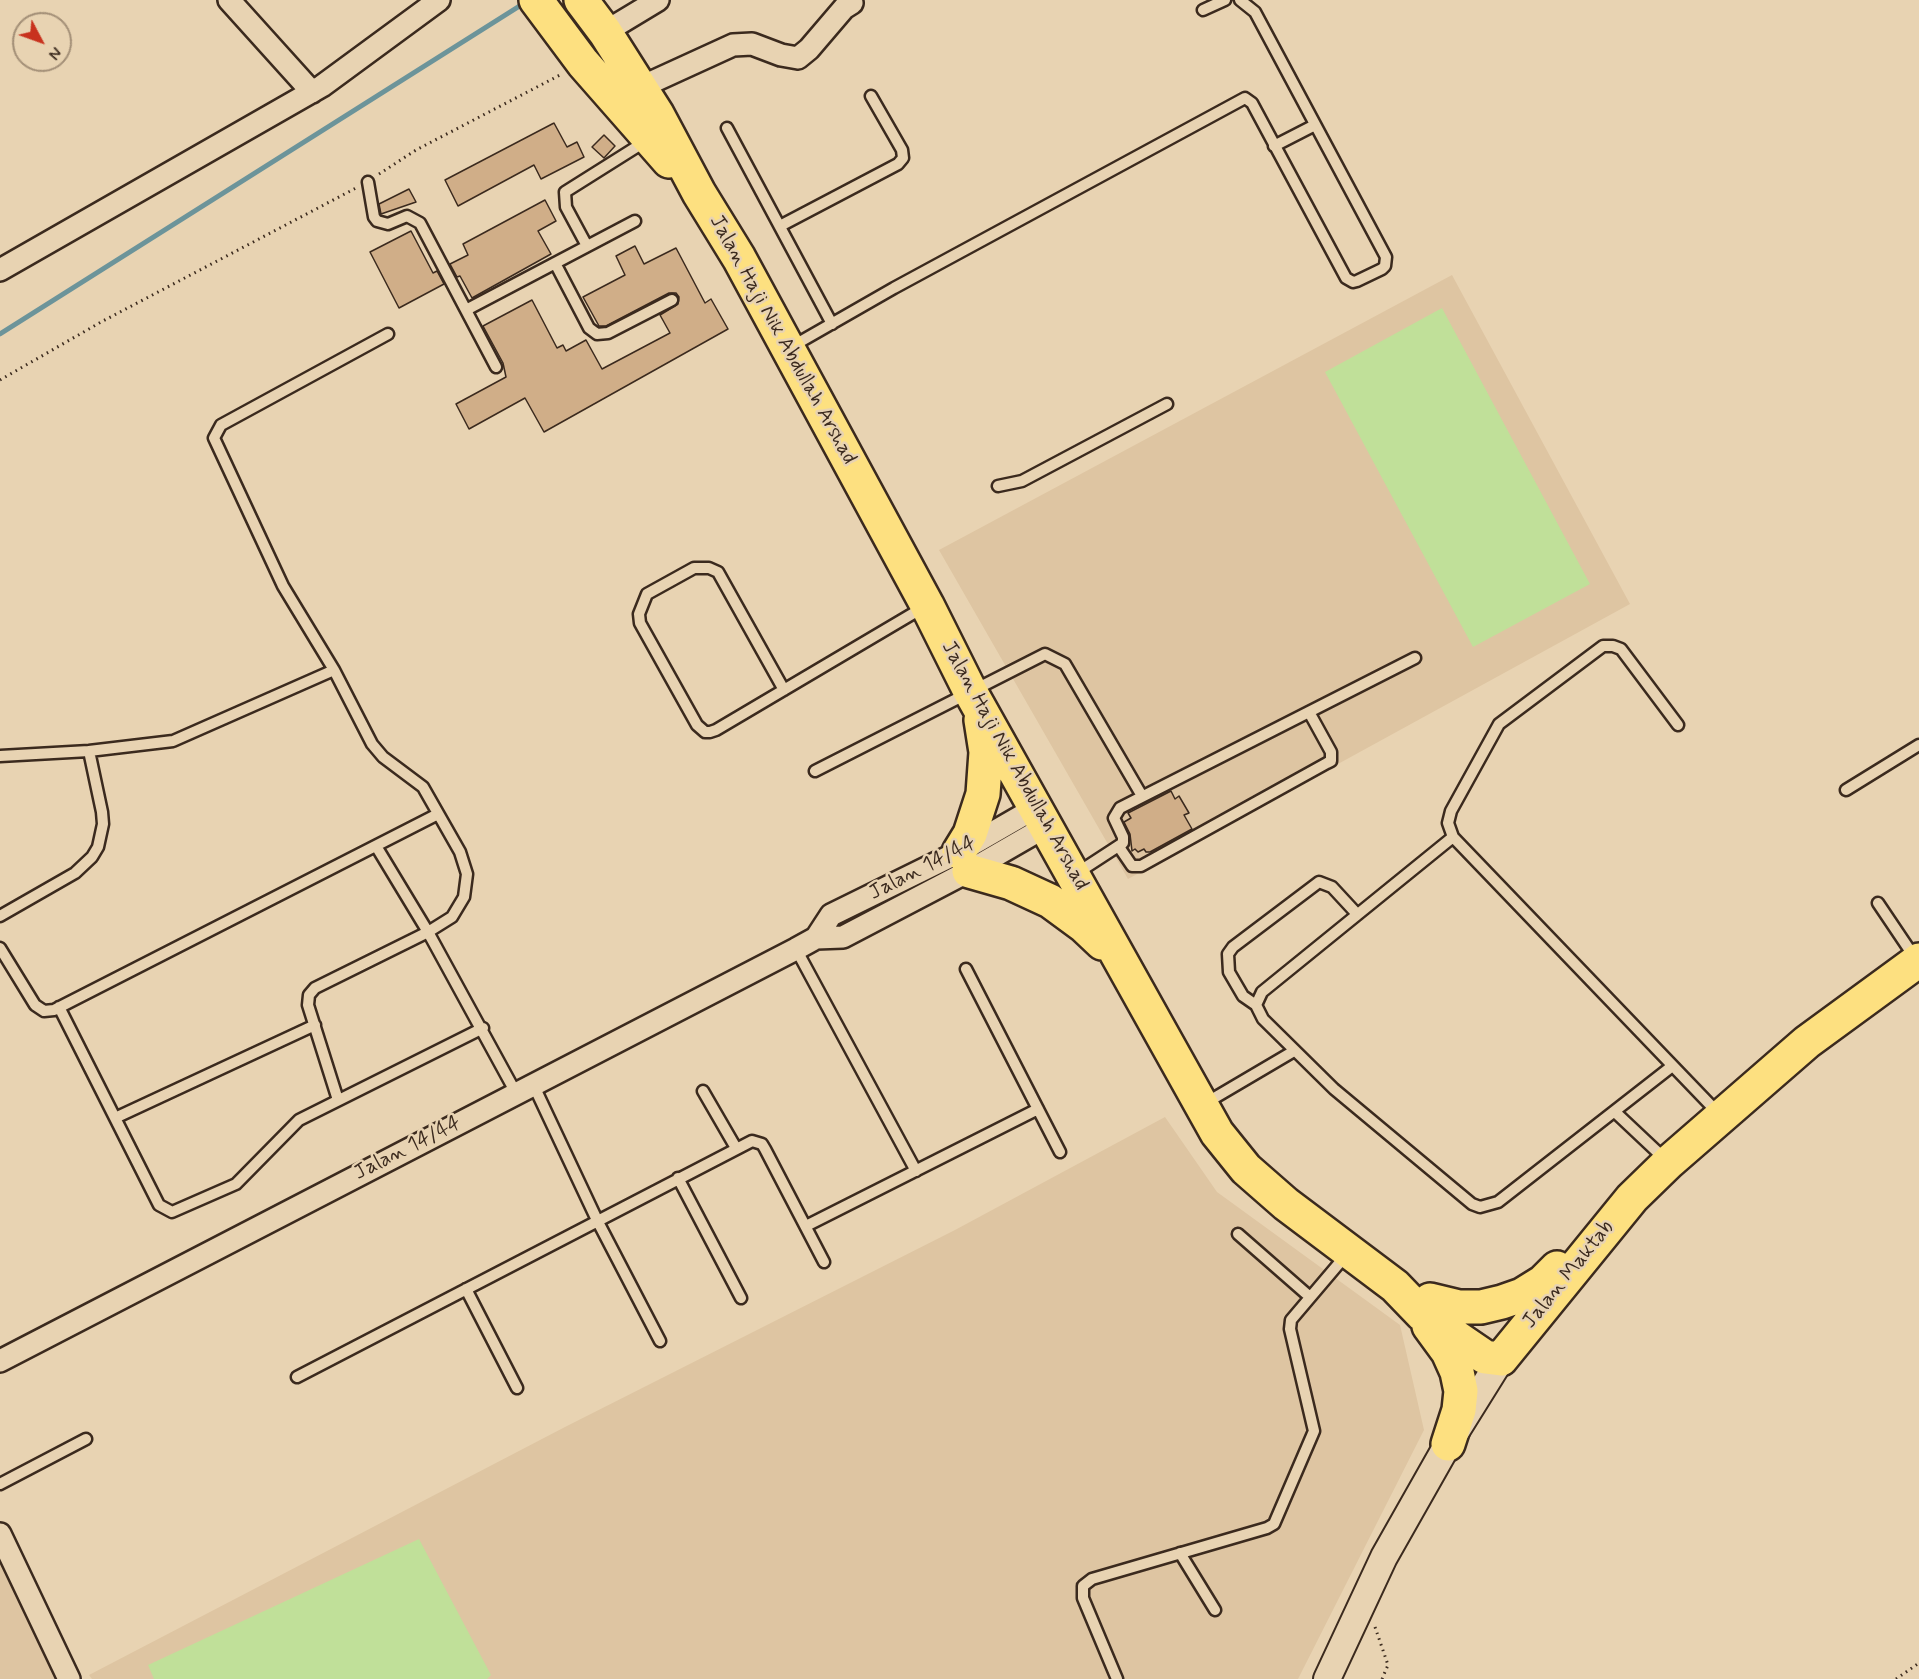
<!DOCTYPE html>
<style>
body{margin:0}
#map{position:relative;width:1919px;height:1679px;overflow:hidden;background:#e8d3b2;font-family:Mynerve,sans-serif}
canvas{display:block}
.north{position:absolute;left:12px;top:12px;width:60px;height:60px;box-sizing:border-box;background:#e8d3b2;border:2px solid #a38f77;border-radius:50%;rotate:131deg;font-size:16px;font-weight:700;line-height:24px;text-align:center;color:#3b2a1e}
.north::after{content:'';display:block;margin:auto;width:21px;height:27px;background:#c8321e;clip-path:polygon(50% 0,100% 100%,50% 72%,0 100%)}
</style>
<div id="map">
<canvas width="1919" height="1679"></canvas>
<div class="north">N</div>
</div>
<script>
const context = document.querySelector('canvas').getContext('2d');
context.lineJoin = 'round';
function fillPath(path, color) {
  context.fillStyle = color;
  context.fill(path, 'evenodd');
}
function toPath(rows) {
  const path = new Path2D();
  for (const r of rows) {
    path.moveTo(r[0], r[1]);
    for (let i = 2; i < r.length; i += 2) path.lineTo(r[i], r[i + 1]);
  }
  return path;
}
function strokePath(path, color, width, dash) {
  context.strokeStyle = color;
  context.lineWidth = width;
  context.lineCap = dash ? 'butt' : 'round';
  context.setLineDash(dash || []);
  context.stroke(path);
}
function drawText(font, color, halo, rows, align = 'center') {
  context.font = font + ' Mynerve,sans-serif';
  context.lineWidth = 5;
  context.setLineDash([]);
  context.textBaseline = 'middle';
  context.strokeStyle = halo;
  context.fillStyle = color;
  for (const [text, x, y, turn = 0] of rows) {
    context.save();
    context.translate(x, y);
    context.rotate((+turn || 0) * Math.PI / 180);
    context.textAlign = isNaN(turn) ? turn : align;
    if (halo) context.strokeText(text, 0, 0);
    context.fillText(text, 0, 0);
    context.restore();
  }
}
fillPath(toPath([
 [1452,275,1630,604,1128,879,939,550],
 [1165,1117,1217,1192,1400,1325,1424,1430,1298,1679,92,1679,89,1675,565,1427,955,1230],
 [0,1548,61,1679,0,1679]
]), '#dec5a2');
fillPath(toPath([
 [1442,308,1590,584,1473,647,1325,372],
 [419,1539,491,1675,487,1679,154,1679,148,1665]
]), '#c0e099');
strokePath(toPath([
 [0,334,526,2]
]), '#6c949a', 5);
const building = toPath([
 [554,123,567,147,577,142,584,157,541,179,534,165,458,206,445,180,554,123],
 [604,135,615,146,604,158,592,147,604,135],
 [409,189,416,202,381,214,379,204,409,189],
 [545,200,556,221,538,231,551,254,472,298,460,276,457,277,450,264,468,255,463,244,545,200],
 [411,231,433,273,437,271,444,284,399,308,370,252,411,231],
 [635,246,644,264,676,248,705,303,711,299,728,329,544,432,525,398,469,429,456,404,506,377,503,363,483,326,532,300,557,348,563,345,566,351,586,340,602,369,670,333,660,315,678,304,679,297,676,293,669,293,606,326,599,326,583,297,625,275,616,256,635,246],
 [1171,791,1175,799,1179,796,1189,813,1184,815,1192,829,1150,852,1146,852,1144,849,1138,852,1135,849,1132,851,1130,834,1124,822,1131,818,1128,813,1171,791]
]);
fillPath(building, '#d0ae88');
strokePath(building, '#3b2a1e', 1.5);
const service = toPath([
 [1203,10,1225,0],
 [727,128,832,324],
 [1274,146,1313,126],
 [368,182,374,217,377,221,388,224,407,216,420,223,496,367],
 [780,226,898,164,903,158,902,150,871,96],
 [587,246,566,207,565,192,646,141],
 [555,263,589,328,597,334,608,333,672,300],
 [466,310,635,221],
 [388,334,221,425,214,438,283,586,334,670,372,744,383,757,423,787,460,852,467,874,464,897,452,917,428,932,516,1093],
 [791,347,894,288,1245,98,1252,103,1346,278,1353,282,1357,281,1382,269,1385,266,1386,257,1255,12,1240,0],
 [998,486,1022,481,1167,404],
 [784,690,718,572,709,568,694,568,647,594,639,614,640,623,697,725,705,732,710,732,716,730,924,607],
 [1678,725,1621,649,1613,646,1603,646,1499,724,1451,811,1448,823,1453,837,1720,1115],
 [0,756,89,751,173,741,334,670],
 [815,771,1045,654,1065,664,1142,796],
 [1846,790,1919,745],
 [1453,837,1262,992,1256,1005,1263,1019,1334,1089,1472,1204,1480,1207,1498,1202,1671,1067],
 [1119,847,1132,866,1141,866,1327,763,1331,761,1331,752,1309,712],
 [1077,873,1123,843,1123,837,1114,818,1120,808,1415,658],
 [1878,903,1915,958],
 [0,916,75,873,92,857,98,847,103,824,102,812,89,751],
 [0,948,35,1005,44,1011,54,1010,438,814],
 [796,949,916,1171],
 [966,969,1060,1152],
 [1256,1005,1243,996,1229,972,1228,954,1233,947,1319,882,1332,887,1357,914],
 [59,1007,159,1205,172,1212,236,1184,299,1120,483,1028],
 [533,1084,597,1220,660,1341],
 [703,1091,736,1148],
 [338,1100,308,1005,309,995,315,988,428,932,376,846],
 [1204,1104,1294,1051],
 [1615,1112,1667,1161],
 [115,1118,315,1025],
 [678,1178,741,1298],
 [806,1226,1038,1109],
 [1238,1234,1310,1297],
 [466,1289,517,1388],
 [297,1377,752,1141,762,1144,765,1149,824,1262],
 [0,1484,86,1439],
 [1180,1553,1215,1610],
 [1117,1679,1083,1598,1083,1586,1092,1579,1267,1528,1274,1524,1314,1431,1290,1329,1291,1320,1347,1254]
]);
const minor = toPath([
 [229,0,312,92],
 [605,32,658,0],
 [639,88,733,45,752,44,781,55,798,58,809,49,844,8,852,3],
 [0,270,322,86,439,0],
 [816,938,843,937,969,871,1047,826],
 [0,1361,796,949,816,938,831,915,959,852,1037,807],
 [0,1534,69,1679]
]);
const tertiary = toPath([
 [1327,1679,1384,1557,1448,1444,1501,1359]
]);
const primary = toPath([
 [536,0,583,63,669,161],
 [581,0,605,32,657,114,699,193,739,258,927,605,970,691,1217,1133,1246,1169,1286,1204,1395,1286,1422,1314,1485,1357,1501,1359],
 [959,852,970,834,983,794,986,752,981,720],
 [969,871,1011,883,1050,901,1084,926,1102,943],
 [1430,1300,1459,1307,1481,1307,1502,1302,1522,1295,1543,1282,1557,1268],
 [1429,1326,1448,1352,1457,1372,1461,1391,1459,1410,1448,1444],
 [1501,1359,1632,1198,1669,1162,1807,1042,1919,960]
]);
strokePath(service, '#3b2a1e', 15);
strokePath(minor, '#3b2a1e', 26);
strokePath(tertiary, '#3b2a1e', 30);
strokePath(primary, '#3b2a1e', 38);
strokePath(toPath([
 [379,174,416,150,560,75],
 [0,380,101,322,356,188],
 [1375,1627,1388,1665,1382,1679],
 [1896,1679,1919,1663]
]), '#3b2a1e', 3, [1.5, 4.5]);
strokePath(service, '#e8d3b2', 10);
strokePath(minor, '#e8d3b2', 21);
strokePath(tertiary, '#e8d3b2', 26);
strokePath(primary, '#fde080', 33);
drawText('21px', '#3b2a1e', '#e8d3b2', [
 ["Jalan Haji Nik Abdullah Arshad",782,340,61],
 ["Jalan Haji Nik Abdullah Arshad",1014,766,61],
 ["Jalan 14/44",923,869,-27],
 ["Jalan 14/44",408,1149,-27],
 ["Jalan Maktab",1569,1275,-51]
]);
</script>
